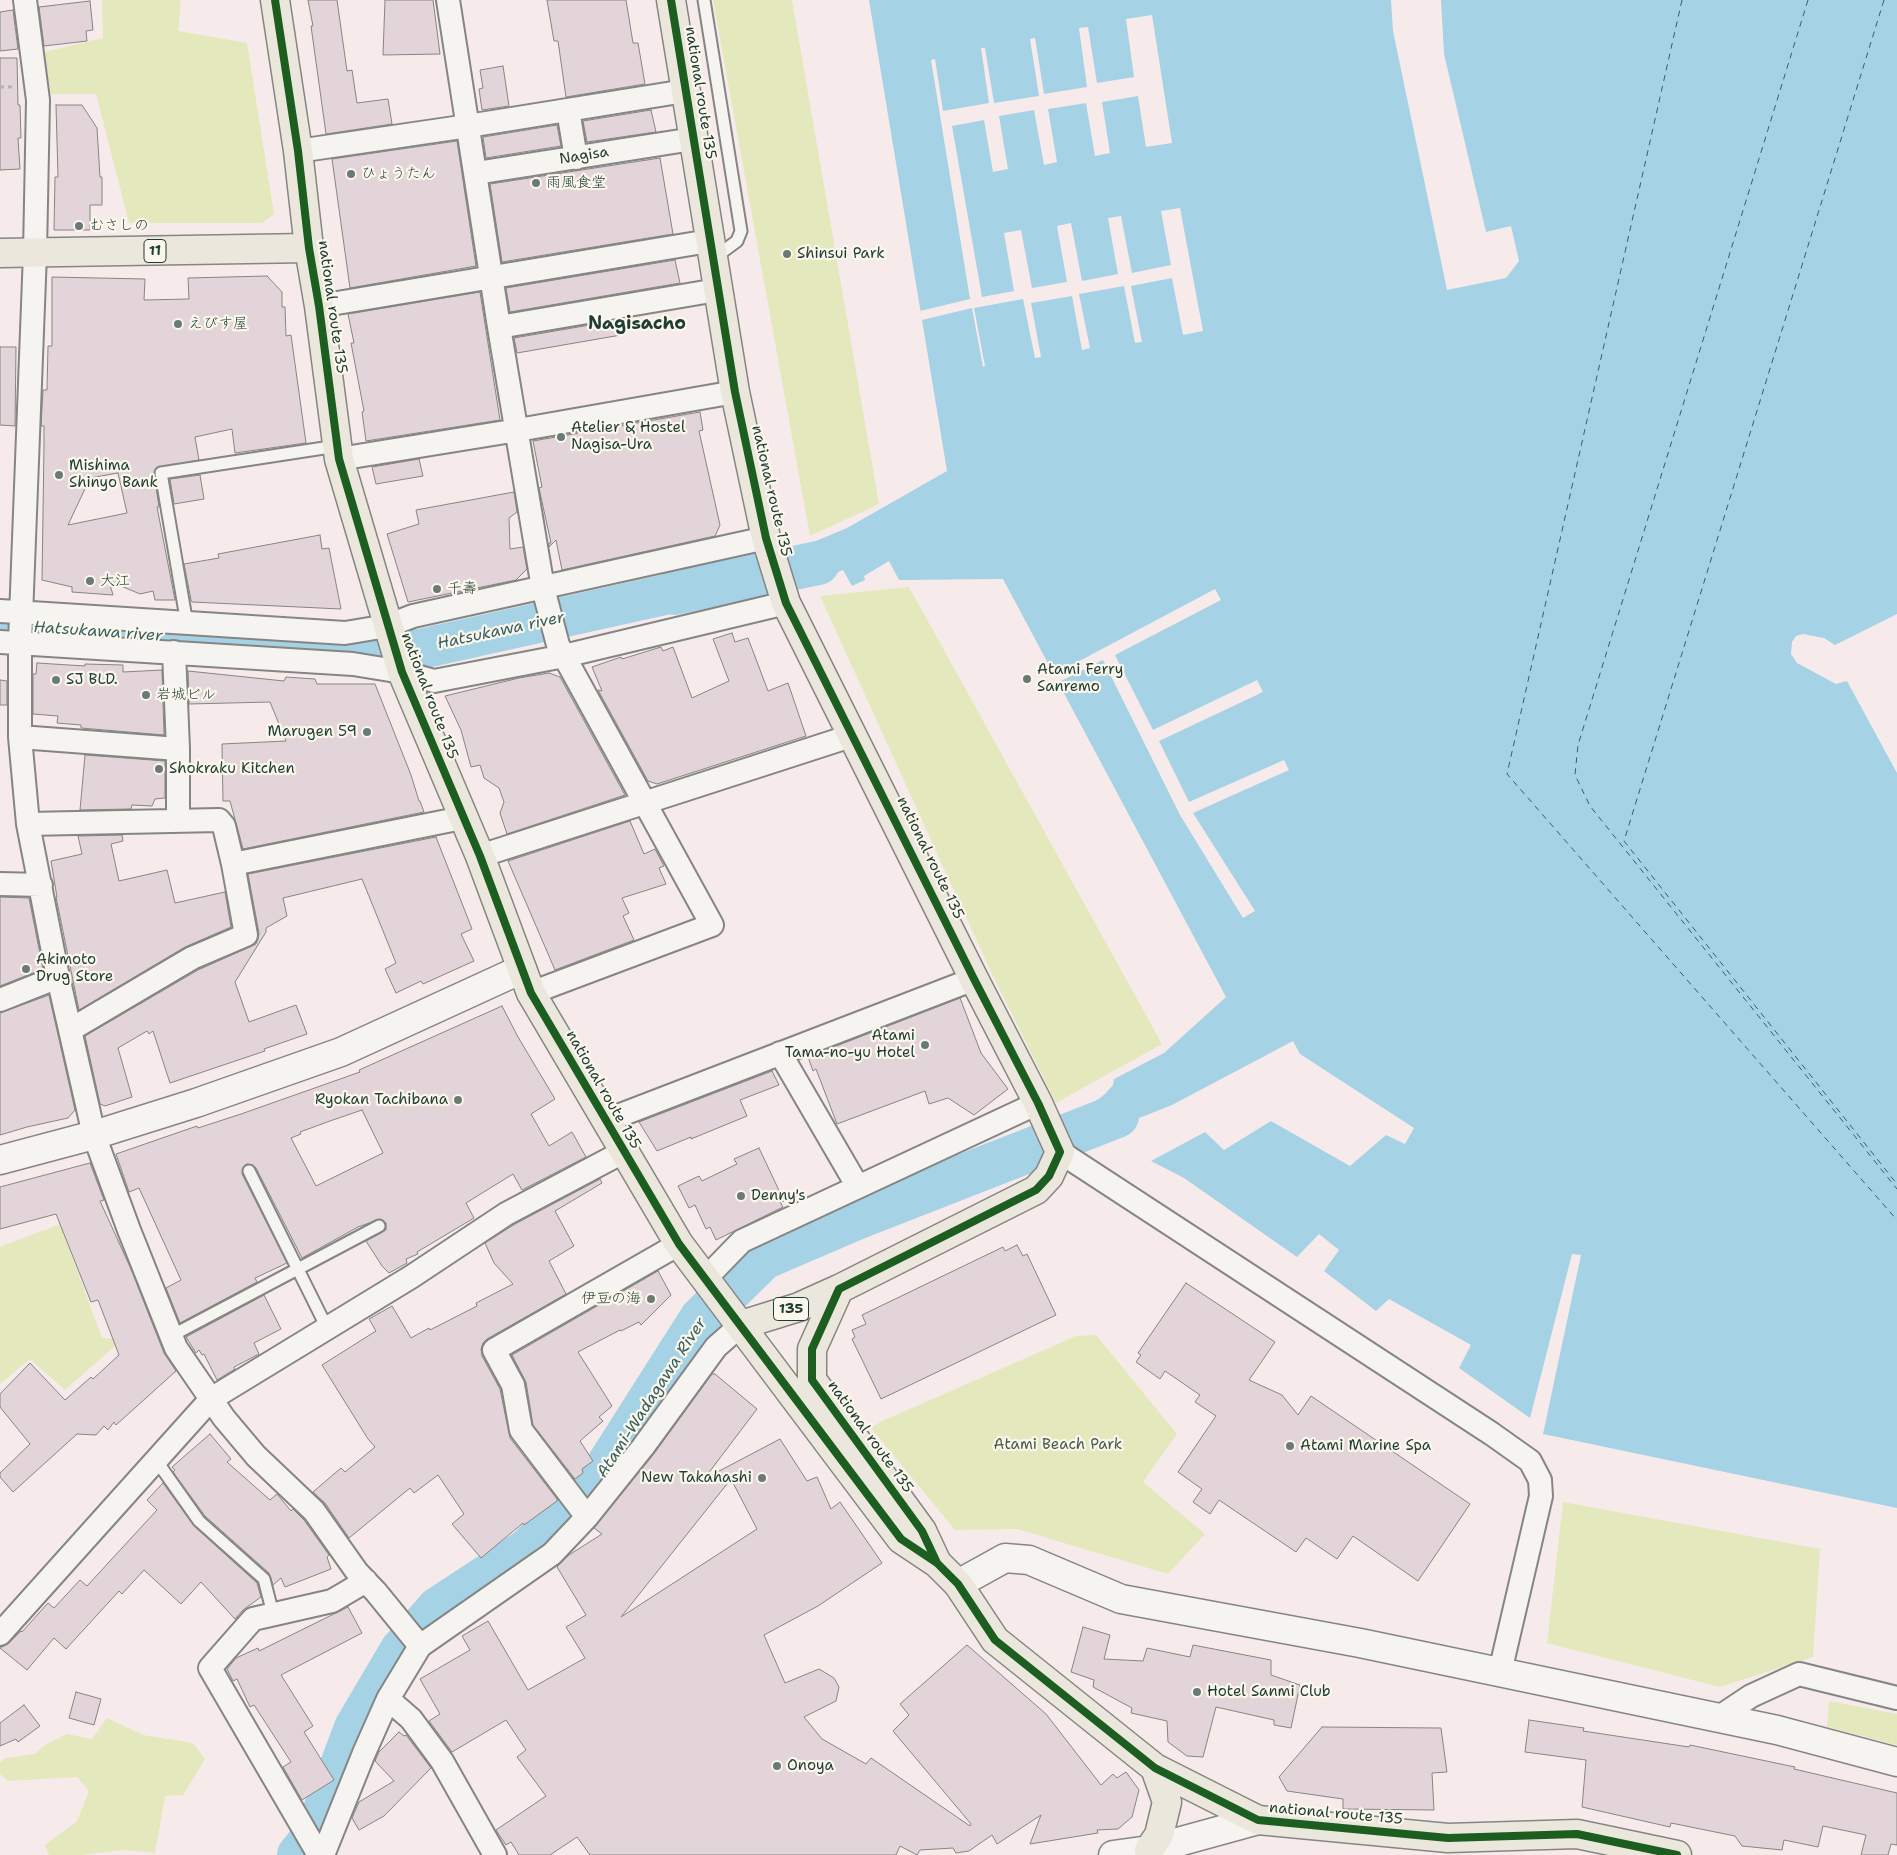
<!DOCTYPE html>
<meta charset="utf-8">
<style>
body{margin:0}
canvas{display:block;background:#f6ebea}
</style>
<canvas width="1897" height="1855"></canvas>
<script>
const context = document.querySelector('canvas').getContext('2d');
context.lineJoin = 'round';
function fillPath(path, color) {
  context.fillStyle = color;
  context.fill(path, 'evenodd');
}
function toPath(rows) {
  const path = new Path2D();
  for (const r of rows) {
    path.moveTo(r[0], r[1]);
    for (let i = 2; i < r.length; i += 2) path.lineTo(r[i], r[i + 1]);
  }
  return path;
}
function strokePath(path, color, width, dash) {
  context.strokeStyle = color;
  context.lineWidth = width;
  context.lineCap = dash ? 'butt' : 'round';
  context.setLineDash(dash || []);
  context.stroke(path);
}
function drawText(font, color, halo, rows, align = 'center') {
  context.font = font + ' "Shantell Sans","Klee One",sans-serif';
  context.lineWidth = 4.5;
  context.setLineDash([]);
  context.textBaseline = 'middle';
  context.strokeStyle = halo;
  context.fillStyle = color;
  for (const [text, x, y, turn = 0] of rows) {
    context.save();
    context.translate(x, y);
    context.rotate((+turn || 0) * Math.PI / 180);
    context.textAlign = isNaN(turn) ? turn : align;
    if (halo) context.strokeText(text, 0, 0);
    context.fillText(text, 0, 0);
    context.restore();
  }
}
fillPath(toPath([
 [102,0,181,0,178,31,247,43,274,214,262,223,129,223,96,94,51,94,44,52,103,38],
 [713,0,792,0,879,504,810,536],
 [909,587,1162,1044,1056,1103,992,974,820,596],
 [60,1224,102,1338,123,1339,65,1390,30,1359,0,1384,0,1247],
 [1096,1335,1177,1434,1143,1482,1205,1534,1168,1574,1017,1529,955,1530,871,1428,880,1422,1076,1336],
 [1563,1502,1820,1549,1813,1657,1720,1687,1547,1643],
 [1829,1701,1897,1714,1897,1745,1827,1727],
 [107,1718,143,1735,193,1743,205,1759,183,1795,165,1796,155,1853,124,1850,82,1855,49,1855,45,1845,77,1821,89,1791,77,1777,8,1781,0,1774,0,1763,5,1758,35,1754,45,1745,67,1734,92,1739]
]), '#e4e8bd');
fillPath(toPath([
 [869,0,1897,0,1897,614,1835,645,1824,638,1803,634,1796,636,1792,642,1791,654,1797,663,1836,684,1847,681,1897,773,1897,1508,1543,1434,1581,1255,1572,1254,1530,1418,1459,1368,1471,1345,1389,1299,1376,1311,1324,1271,1339,1250,1319,1234,1297,1257,1184,1178,1151,1161,1205,1132,1224,1150,1271,1121,1350,1166,1386,1135,1405,1144,1414,1128,1300,1054,1293,1041,1172,1105,1086,1139,1073,1115,1092,1104,1105,1094,1113,1085,1114,1079,1164,1053,1226,997,1003,579,899,580,889,561,864,576,865,580,852,586,843,570,815,582,804,546,847,528,947,471],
 [727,560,739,599,432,667,0,634,0,614,418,629]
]), '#a6d2e6');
fillPath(toPath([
 [1391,0,1441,0,1444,54,1486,232,1511,226,1519,261,1506,278,1447,290,1393,31],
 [1152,15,1172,143,1146,147,1138,96,1102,102,1110,153,1095,156,1086,103,1048,109,1057,162,1044,165,1034,110,999,116,1008,169,993,172,984,120,952,126,982,297,1014,291,1004,233,1021,230,1032,288,1067,282,1057,226,1071,223,1082,281,1118,274,1108,218,1121,216,1132,273,1171,265,1161,211,1180,208,1203,331,1183,335,1172,278,1131,286,1142,342,1135,343,1124,286,1079,294,1090,348,1082,350,1072,296,1031,303,1041,357,1035,358,1023,299,974,308,985,366,983,367,972,308,922,320,920,311,970,299,931,60,935,59,943,111,989,103,981,48,985,48,994,103,1039,96,1030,39,1035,38,1044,94,1087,87,1079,28,1088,27,1097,83,1134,77,1126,19],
 [1215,589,1221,600,1115,655,1153,730,1257,680,1263,692,1159,741,1189,802,1284,760,1289,770,1193,813,1255,911,1243,918,1180,815,1103,660,1055,684,1053,675]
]), '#f6ebea');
strokePath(toPath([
 [675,593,818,563],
 [299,1855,316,1834,356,1728,402,1650,438,1609,528,1550,598,1481,701,1319,763,1258,856,1218,1117,1116]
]), '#a6d2e6', 44);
strokePath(toPath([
 [1682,0,1507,774,1897,1220],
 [1808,0,1578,745,1575,775,1590,806,1897,1189],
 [1884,0,1624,841,1897,1184]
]), '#386060', 1, [6, 5]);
const building = toPath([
 [308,0,337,0,347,71,352,70,357,103,388,99,392,124,326,134,311,26,313,26,308,0],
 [385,0,433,0,440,54,383,55,385,0],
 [547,0,626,0,633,43,638,43,645,84,566,97,558,41,554,41,547,0],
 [90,1,93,30,86,31,87,41,44,46,39,7,90,1],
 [13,10,18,49,0,51,0,12,13,10],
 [0,58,17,58,18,105,20,105,21,138,18,138,20,169,0,170,0,58],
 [503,66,509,106,482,110,479,89,483,88,480,70,503,66],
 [56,105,82,105,97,128,100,177,102,177,102,205,90,205,90,230,54,230,55,177,58,177,56,105],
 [651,110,656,132,587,142,583,121,651,110],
 [557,125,561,146,486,158,483,137,557,125],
 [457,141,476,266,350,288,332,159,457,141],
 [660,158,673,234,502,262,490,184,660,158],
 [675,260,680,283,510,312,506,288,675,260],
 [267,276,282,292,282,307,285,307,286,336,291,335,306,443,235,453,232,429,195,437,199,460,156,468,154,474,159,507,157,507,175,600,155,600,153,591,140,594,109,581,113,595,72,592,72,587,42,580,44,445,44,426,41,426,43,390,47,390,48,346,52,346,52,277,145,279,144,300,189,299,188,278,267,276],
 [118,473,127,513,68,525,90,478,118,473],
 [480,292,500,420,366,441,362,412,364,411,351,343,354,343,348,314,480,292],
 [619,320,621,335,517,353,514,338,619,320],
 [0,347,16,347,15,426,0,425,0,347],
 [700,412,703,430,699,431,720,525,715,536,562,570,556,540,549,547,549,543,551,543,539,488,542,487,533,441,700,412],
 [419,459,423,476,376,484,372,467,419,459],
 [200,475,204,499,174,504,170,479,200,475],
 [514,492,517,512,509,518,510,549,523,547,527,569,516,580,408,602,387,534,419,524,416,510,514,492],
 [320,535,322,549,329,548,341,609,192,602,191,600,184,564,219,558,218,554,320,535],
 [732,633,735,642,748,638,768,691,788,683,806,736,657,784,648,781,598,690,602,691,592,667,621,657,622,659,661,647,663,651,673,647,692,698,729,681,713,639,732,633],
 [37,663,85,666,85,664,123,665,123,672,162,670,164,735,81,728,81,725,57,723,58,716,33,714,33,674,36,674,37,663],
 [188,671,284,681,286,677,315,679,317,684,375,684,411,775,419,801,420,801,424,812,243,849,230,801,223,801,222,744,286,741,270,702,189,704,188,671],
 [549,673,560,677,625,795,507,834,500,813,504,802,499,788,484,778,480,765,471,767,461,730,445,696,519,678,549,673],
 [0,680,7,681,7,705,0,705,0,680],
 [85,755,165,761,165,798,155,799,152,806,132,805,131,809,80,810,85,755],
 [630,821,644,854,655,849,664,866,659,868,666,884,622,898,629,913,623,916,634,940,555,970,508,861,630,821],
 [122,835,123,841,111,844,119,881,167,870,175,903,225,892,231,927,185,947,79,1010,56,897,57,897,51,861,82,854,78,836,122,835],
 [436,837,472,929,461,934,474,961,423,984,421,981,396,993,385,969,396,963,362,879,283,898,287,916,266,928,266,932,235,982,249,1022,296,1005,307,1034,264,1049,265,1051,170,1083,153,1031,149,1034,147,1031,118,1048,132,1097,105,1106,100,1104,85,1036,198,970,256,944,258,939,259,933,248,874,436,837],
 [0,897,29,898,43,969,0,986,0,897],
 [49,995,75,1110,68,1118,27,1127,0,1135,0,1013,49,995],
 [960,998,981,1053,1008,1089,974,1115,948,1098,929,1104,925,1091,837,1124,816,1069,813,1071,808,1057,960,998],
 [502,1006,518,1037,555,1099,531,1114,549,1146,572,1132,586,1157,522,1190,513,1174,466,1203,474,1218,417,1252,418,1254,406,1259,407,1263,389,1273,382,1266,366,1241,386,1230,386,1223,380,1219,358,1227,302,1258,256,1168,253,1165,246,1164,243,1167,242,1174,287,1263,255,1278,257,1282,180,1323,166,1288,181,1280,139,1188,129,1192,116,1154,197,1126,198,1128,241,1114,360,1072,359,1070,502,1006],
 [362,1110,383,1153,316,1186,291,1138,301,1134,300,1132,330,1121,362,1110],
 [772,1071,779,1085,740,1100,747,1116,691,1139,691,1137,657,1151,639,1122,772,1071],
 [759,1148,784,1201,780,1202,783,1207,716,1240,710,1227,706,1229,695,1205,689,1208,678,1186,699,1176,702,1181,737,1164,734,1159,759,1148],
 [90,1163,104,1200,100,1201,131,1269,164,1353,176,1371,116,1425,114,1422,108,1430,104,1426,96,1435,77,1434,13,1492,0,1477,0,1473,30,1444,0,1407,0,1394,30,1363,65,1400,91,1377,93,1379,119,1355,98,1300,91,1302,56,1214,0,1229,0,1187,90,1163],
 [600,1179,602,1183,555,1211,574,1246,549,1261,566,1294,487,1339,483,1343,481,1349,482,1356,500,1389,510,1438,557,1499,557,1501,524,1525,523,1523,481,1558,452,1524,464,1514,438,1475,414,1493,410,1488,349,1538,325,1503,313,1492,341,1468,345,1472,375,1447,368,1439,322,1365,376,1331,369,1319,392,1306,411,1338,429,1328,430,1330,477,1306,476,1303,513,1284,494,1263,485,1243,515,1224,600,1179],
 [1017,1245,1023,1256,1027,1254,1056,1315,881,1399,852,1339,855,1337,852,1330,866,1324,862,1315,1003,1247,1005,1251,1017,1245],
 [658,1271,671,1295,641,1325,639,1322,621,1331,620,1330,578,1352,612,1406,599,1417,603,1421,580,1441,593,1461,582,1469,583,1473,575,1479,533,1425,526,1382,512,1355,658,1271],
 [1186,1283,1275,1342,1249,1380,1282,1395,1298,1415,1311,1396,1470,1504,1418,1581,1353,1536,1337,1559,1306,1538,1296,1552,1219,1500,1210,1514,1193,1502,1202,1489,1178,1472,1216,1416,1195,1402,1200,1395,1165,1371,1160,1379,1136,1362,1141,1355,1138,1353,1186,1283],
 [264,1295,281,1329,254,1343,259,1354,234,1367,235,1369,217,1380,204,1354,202,1355,199,1350,196,1353,186,1337,264,1295],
 [712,1374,715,1374,757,1409,704,1479,780,1439,807,1481,817,1477,831,1509,840,1502,882,1563,818,1606,764,1635,785,1683,819,1669,834,1678,839,1687,836,1701,804,1717,822,1739,866,1764,871,1758,970,1826,971,1824,893,1731,909,1715,900,1704,967,1645,1046,1714,1101,1785,1113,1774,1117,1778,1126,1772,1139,1790,1132,1817,1118,1829,1097,1830,1098,1833,1030,1844,1041,1815,997,1844,992,1835,969,1851,956,1853,953,1848,920,1850,917,1855,900,1846,896,1855,590,1855,577,1837,550,1855,519,1855,511,1842,506,1845,496,1830,546,1796,517,1757,526,1750,506,1720,452,1752,429,1721,440,1714,420,1679,470,1650,462,1636,488,1621,528,1690,585,1658,566,1627,586,1615,557,1567,569,1555,602,1534,594,1528,653,1455,712,1374],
 [731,1479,757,1529,621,1617,731,1479],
 [210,1434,231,1459,227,1462,270,1500,277,1494,291,1511,293,1509,304,1520,329,1555,327,1557,331,1569,285,1587,281,1578,273,1585,269,1573,205,1516,173,1472,175,1470,172,1467,210,1434],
 [163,1483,194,1526,257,1583,261,1597,243,1610,235,1619,201,1582,181,1604,144,1570,122,1594,119,1591,66,1649,54,1638,27,1670,0,1648,9,1643,21,1631,22,1632,48,1603,54,1608,80,1580,87,1586,157,1510,147,1500,163,1483],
 [348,1607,362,1633,281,1675,313,1726,304,1732,334,1780,302,1800,283,1767,291,1762,254,1705,250,1707,237,1679,233,1681,227,1669,236,1658,258,1648,259,1651,348,1607],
 [1083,1627,1110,1635,1104,1659,1143,1661,1147,1648,1190,1657,1193,1645,1271,1660,1271,1675,1300,1685,1291,1728,1274,1725,1274,1720,1216,1707,1203,1757,1187,1756,1168,1742,1167,1721,1131,1713,1132,1708,1093,1687,1094,1680,1071,1672,1083,1627],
 [76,1692,101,1699,94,1725,69,1718,76,1692],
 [24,1705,40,1726,18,1742,16,1739,0,1746,0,1723,24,1705],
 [1529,1720,1584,1728,1583,1731,1689,1747,1690,1745,1795,1767,1794,1769,1897,1793,1897,1845,1891,1844,1888,1855,1861,1855,1866,1835,1823,1826,1818,1847,1784,1840,1782,1850,1742,1846,1735,1836,1671,1823,1670,1827,1582,1807,1586,1760,1525,1752,1529,1720],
 [1322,1727,1441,1728,1447,1772,1432,1773,1434,1810,1343,1809,1343,1799,1287,1791,1279,1777,1322,1727],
 [399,1732,404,1736,406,1735,431,1768,384,1816,359,1830,352,1818,359,1802,394,1781,375,1761,379,1752,399,1732]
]);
fillPath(building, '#e2d4d8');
strokePath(building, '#858684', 1);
const service = toPath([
 [704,0,741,231,737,241,714,258],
 [187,624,161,473,337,446],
 [249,1171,327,1328],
 [171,1336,379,1226],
 [156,1460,199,1521,264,1579,273,1614]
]);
const minor = toPath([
 [25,0,38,100,35,253,20,643,20,737,28,824,58,977,94,1135,129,1230,176,1348,224,1418,256,1456,314,1511,357,1572,376,1592,420,1646,388,1699,411,1719,442,1761,495,1855],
 [448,0,499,327,543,588,558,645,712,925,531,993],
 [568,110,576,158],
 [298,151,468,126,685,91],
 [476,173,693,139],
 [319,306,709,241],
 [499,327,717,290],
 [339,459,518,430,735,392],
 [0,611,345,633,387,626,413,616,766,538],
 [0,642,353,664,402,672,434,681,564,656,786,603],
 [174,652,178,749,178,821],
 [20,737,178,749],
 [28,824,219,820,224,826,233,864,462,818],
 [480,856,854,735],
 [0,884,41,885],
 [0,1000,58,977],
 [70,1030,192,958,246,935,233,864],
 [780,1053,858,1187],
 [605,1121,974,979],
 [1060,1152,1492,1434,1530,1461,1540,1480,1541,1496,1500,1672],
 [705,1279,742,1241,1038,1103],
 [587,1517,521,1430,513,1385,494,1350,679,1244],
 [0,1634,211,1399,411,1277,506,1214,623,1152],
 [420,1646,552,1554,587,1517,643,1447,716,1347,741,1325],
 [1718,1718,1751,1696,1799,1674,1897,1698],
 [319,1855,210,1668,253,1619,332,1601,366,1581],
 [323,1855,364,1753,388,1699]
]);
const tertiary = toPath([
 [0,1160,94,1135,196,1103,341,1052,522,969],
 [958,1584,1005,1558,1029,1560,1121,1599,1360,1643,1777,1730,1897,1762],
 [1113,1855,1149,1850,1258,1820]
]);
const primary = toPath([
 [0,253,309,248]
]);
const trunk = toPath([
 [275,0,298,151,309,248,319,306,339,459,402,672,480,856,531,993,679,1244,901,1539,937,1563,958,1584,995,1640,1155,1768,1258,1820,1448,1838,1577,1834,1677,1855],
 [671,0,735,392,766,538,786,603,974,979,1038,1103,1060,1152,1049,1176,1036,1190,839,1289,812,1349,812,1380,922,1531,937,1563],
 [741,1325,799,1307,839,1289],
 [1149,1850,1159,1835,1167,1802,1155,1768]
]);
strokePath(service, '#858684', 15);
strokePath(minor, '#858684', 26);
strokePath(tertiary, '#858684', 31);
strokePath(primary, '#858684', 31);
strokePath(trunk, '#858684', 31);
strokePath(toPath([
 [0,87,14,87]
]), '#b2b3b0', 3, [4, 4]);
strokePath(service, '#f6f4f0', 11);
strokePath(minor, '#f6f4f0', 22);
strokePath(tertiary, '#f6f4f0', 28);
strokePath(primary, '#ece7dc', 28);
strokePath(trunk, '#ece7dc', 28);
strokePath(toPath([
 [275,0,298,151,309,248,319,306,339,459,402,672,480,856,531,993,679,1244,901,1539,937,1563,958,1584,995,1640,1155,1768,1258,1820,1448,1838,1577,1834,1677,1855],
 [671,0,735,392,766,538,786,603,974,979,1038,1103,1060,1152,1049,1176,1036,1190,839,1289,812,1349,812,1380,922,1531,937,1563]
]), '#1b5e20', 8);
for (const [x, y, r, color] of [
 [351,174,5,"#6a7a74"],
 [536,183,5,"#6a7a74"],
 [79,226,5,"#6a7a74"],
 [787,254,5,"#6a7a74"],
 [178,324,5,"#6a7a74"],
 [561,437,5,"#6a7a74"],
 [59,475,5,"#6a7a74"],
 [90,581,5,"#6a7a74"],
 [437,589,5,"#6a7a74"],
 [1027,679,5,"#6a7a74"],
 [56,680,5,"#6a7a74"],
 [146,695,5,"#6a7a74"],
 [367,732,5,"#6a7a74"],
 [159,769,5,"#6a7a74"],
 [26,969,5,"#6a7a74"],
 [925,1045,5,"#6a7a74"],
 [458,1100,5,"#6a7a74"],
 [741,1196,5,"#6a7a74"],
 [651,1299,5,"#6a7a74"],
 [1290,1446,5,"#6a7a74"],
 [762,1478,5,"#6a7a74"],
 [1197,1692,5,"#6a7a74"],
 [777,1766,5,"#6a7a74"]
]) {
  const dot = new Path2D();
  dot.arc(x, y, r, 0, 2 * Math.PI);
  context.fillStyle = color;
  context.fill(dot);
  strokePath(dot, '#fbf7ec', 2);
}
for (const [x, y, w] of [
 [155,251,22],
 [791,1309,35]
]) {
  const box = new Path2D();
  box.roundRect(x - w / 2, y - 11.5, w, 23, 4);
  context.fillStyle = '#fbf7ec';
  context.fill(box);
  strokePath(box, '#1f3d34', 1);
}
drawText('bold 14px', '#1f3d34', null, [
 ["11",155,251],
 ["135",791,1309]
]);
drawText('15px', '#1f3d34', '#fbf7ec', [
 ["national route 135",700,93,81],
 ["Nagisa",584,156,-9],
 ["national route 135",332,307,82],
 ["national route 135",771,491,77],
 ["national route 135",429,696,69],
 ["national route 135",930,858,64],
 ["national route 135",603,1090,60],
 ["national route 135",870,1437,54],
 ["national route 135",1336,1814,5]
]);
drawText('15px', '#1f3d34', '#fbf7ec', [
 ["ひょうたん",361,174],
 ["雨風食堂",546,183],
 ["むさしの",89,226],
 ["Shinsui Park",797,254],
 ["えびす屋",188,324],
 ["Atelier & Hostel",571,428],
 ["Nagisa-Ura",571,445],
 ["Mishima",69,466],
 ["Shinyo Bank",69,483],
 ["大江",100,581],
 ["千壽",447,589],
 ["Atami Ferry",1037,670],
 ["Sanremo",1037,687],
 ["SJ BLD.",66,680],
 ["岩城ビル",156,695],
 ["Marugen 59",357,732,"right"],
 ["Shokraku Kitchen",169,769],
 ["Akimoto",36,960],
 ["Drug Store",36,977],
 ["Atami",915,1036,"right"],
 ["Tama-no-yu Hotel",915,1053,"right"],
 ["Ryokan Tachibana",448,1100,"right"],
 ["Denny's",751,1196],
 ["伊豆の海",641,1299,"right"],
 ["Atami Marine Spa",1300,1446],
 ["New Takahashi",752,1478,"right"],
 ["Hotel Sanmi Club",1207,1692],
 ["Onoya",787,1766]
], 'left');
drawText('15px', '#445f48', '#fbf7ec', [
 ["Atami Beach Park",1058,1445]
]);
drawText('italic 16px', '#386060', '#fbf7ec', [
 ["Hatsukawa river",501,631,-12],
 ["Hatsukawa river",98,632,4],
 ["Atami-Wadagawa River",652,1398,-57]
]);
drawText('bold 18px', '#1f3d34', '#fbf7ec', [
 ["Nagisacho",637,324]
]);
</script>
